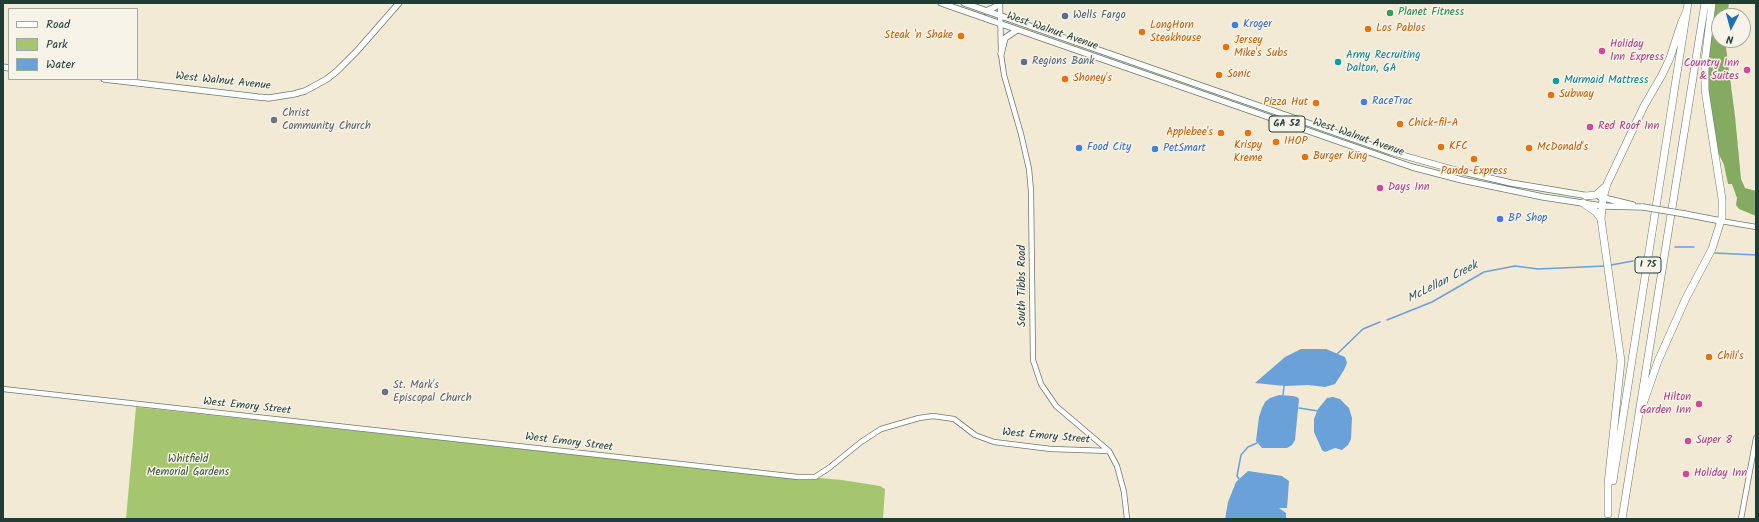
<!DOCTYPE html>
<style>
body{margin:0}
#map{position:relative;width:1759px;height:522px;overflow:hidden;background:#f2ead4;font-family:Kalam,sans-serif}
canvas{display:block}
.frame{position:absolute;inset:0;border:4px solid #1f3d34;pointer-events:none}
.legend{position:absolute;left:8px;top:8px;width:130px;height:72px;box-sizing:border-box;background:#f7f3e8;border:1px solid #a1aaa0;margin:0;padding:5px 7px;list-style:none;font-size:12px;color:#1f3d34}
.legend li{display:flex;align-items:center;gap:8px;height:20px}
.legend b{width:20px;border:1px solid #a1aaa0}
.north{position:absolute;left:1711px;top:8px;width:40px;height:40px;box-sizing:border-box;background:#f7f3e8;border:1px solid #a1aaa0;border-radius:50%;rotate:186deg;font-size:11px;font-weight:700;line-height:16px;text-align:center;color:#1f3d34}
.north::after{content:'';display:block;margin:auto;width:14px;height:18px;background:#1f6fb2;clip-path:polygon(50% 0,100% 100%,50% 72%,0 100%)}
</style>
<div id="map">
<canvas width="1759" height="522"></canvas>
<div class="frame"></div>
<ul class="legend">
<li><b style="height:5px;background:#fff"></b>Road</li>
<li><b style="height:11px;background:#a5c66e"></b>Park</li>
<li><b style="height:11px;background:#6aa1d8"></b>Water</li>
</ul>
<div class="north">N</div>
</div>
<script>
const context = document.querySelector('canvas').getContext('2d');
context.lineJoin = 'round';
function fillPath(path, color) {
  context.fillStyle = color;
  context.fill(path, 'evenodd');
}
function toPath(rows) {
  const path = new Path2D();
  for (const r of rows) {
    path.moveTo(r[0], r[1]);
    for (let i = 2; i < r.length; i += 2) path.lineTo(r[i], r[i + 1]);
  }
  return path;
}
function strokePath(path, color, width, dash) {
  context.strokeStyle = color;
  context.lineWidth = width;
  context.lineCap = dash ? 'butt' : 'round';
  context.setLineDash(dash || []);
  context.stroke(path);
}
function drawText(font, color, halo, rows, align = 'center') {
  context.font = font + ' Kalam,sans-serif';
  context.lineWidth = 3;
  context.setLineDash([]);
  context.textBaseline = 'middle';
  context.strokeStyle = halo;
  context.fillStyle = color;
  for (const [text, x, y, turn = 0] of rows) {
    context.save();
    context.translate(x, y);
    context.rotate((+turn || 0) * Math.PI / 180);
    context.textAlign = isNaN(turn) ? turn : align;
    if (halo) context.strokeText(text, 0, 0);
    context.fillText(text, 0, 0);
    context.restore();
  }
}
fillPath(toPath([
 [136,407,641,462,842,480,880,486,885,489,883,519,126,519]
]), '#a5c66e');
fillPath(toPath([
 [1714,3,1729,3,1727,16,1719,16,1719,40,1725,40,1735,116,1741,179,1745,188,1756,191,1756,216,1739,209,1736,205,1737,198,1732,184,1728,184,1724,165,1717,150,1707,93,1707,60]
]), '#84ab61');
fillPath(toPath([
 [1301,349,1326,349,1345,357,1347,363,1344,370,1335,384,1325,387,1308,385,1285,386,1255,383,1285,357],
 [1279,395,1293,396,1297,397,1299,399,1295,440,1292,445,1287,448,1262,448,1256,441,1259,417,1262,408,1265,402,1270,398],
 [1333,397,1340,399,1349,408,1352,418,1351,439,1348,445,1342,450,1335,448,1325,452,1322,450,1314,432,1314,419,1318,409,1327,398],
 [1248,471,1282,476,1289,481,1287,508,1279,508,1286,513,1286,519,1225,519,1228,502,1236,482]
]), '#6aa1d8');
strokePath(toPath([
 [1675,247,1694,247],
 [1715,253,1756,255],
 [1611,265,1633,261],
 [1387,320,1432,302,1484,272,1515,266,1538,269,1605,266],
 [1337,354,1363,329,1380,322],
 [1283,395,1284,386],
 [1299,408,1318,411],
 [1239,479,1237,476,1241,455,1248,447,1257,443]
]), '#6aa1d8', 1.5);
const minor = toPath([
 [1000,3,1001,54,1004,75,1021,134,1029,169,1031,191,1033,360,1041,384,1056,406,1109,451,1117,466,1124,492,1127,519],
 [1721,221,1756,227],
 [3,389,798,477,815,477,829,468,861,442,881,429,919,418,933,416,954,419,975,435,994,442,1051,449,1109,451],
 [1741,519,1756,438]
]);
const major = toPath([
 [941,3,1412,167,1462,180,1543,197,1602,206,1643,207],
 [964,3,1391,152,1455,170,1511,183,1589,196],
 [986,11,995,7,999,3],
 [1001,54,1005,38,1017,30],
 [3,67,9,68],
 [104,79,258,97,269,98,294,94,305,91,327,79,337,71,357,51,399,3],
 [1600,197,1633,205],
 [1685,214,1721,221]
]);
const highway = toPath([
 [1586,196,1596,195,1606,186],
 [1583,203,1596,212,1601,219],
 [1643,404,1658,361,1686,298,1712,249,1722,217,1722,199,1705,90,1705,61,1712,3],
 [1613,481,1688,3],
 [1608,514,1608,484,1621,361,1601,219,1603,198,1607,184,1644,106,1662,75,1670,58,1681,24,1687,10],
 [1622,519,1705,3]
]);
strokePath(minor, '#697a6c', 6);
strokePath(major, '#697a6c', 7);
strokePath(highway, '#697a6c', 8);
strokePath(minor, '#fff', 4.5);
strokePath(major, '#fff', 5.5);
strokePath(highway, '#fff', 7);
const majorBridge = toPath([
 [1643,207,1685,214]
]);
strokePath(majorBridge, '#697a6c', 7, []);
strokePath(majorBridge, '#fff', 5.5);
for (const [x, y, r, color] of [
 [1390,13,4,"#2e9e5b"],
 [1065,16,4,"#5c6f8a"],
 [1235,25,4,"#3f7fe0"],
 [1368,29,4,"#e8710a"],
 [1142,32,4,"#e8710a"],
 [961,36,4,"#e8710a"],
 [1226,47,4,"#e8710a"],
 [1602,51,4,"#d1479c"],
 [1024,62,4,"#5c6f8a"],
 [1338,62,4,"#0f9aa8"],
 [1747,70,4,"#d1479c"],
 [1219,75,4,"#e8710a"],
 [1065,79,4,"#e8710a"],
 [1556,81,4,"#0f9aa8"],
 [1551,95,4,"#e8710a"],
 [1364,102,4,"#3f7fe0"],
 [1316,103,4,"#e8710a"],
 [274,120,4,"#6b7280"],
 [1400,124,4,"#e8710a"],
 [1590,127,4,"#d1479c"],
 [1221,133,4,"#e8710a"],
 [1248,133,4,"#e8710a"],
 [1276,142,4,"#e8710a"],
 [1441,147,4,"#e8710a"],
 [1079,148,4,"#3f7fe0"],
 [1529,148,4,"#e8710a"],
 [1155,149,4,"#3f7fe0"],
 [1305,157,4,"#e8710a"],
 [1474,159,4,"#e8710a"],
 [1380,188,4,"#d1479c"],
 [1500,219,4,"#3f7fe0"],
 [1709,357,4,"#e8710a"],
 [385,392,4,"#6b7280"],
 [1699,404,4,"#d1479c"],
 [1688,441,4,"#d1479c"],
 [1686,474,4,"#d1479c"]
]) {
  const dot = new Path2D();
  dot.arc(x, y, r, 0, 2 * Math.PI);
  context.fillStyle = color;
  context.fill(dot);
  strokePath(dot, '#f7f3e8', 1.5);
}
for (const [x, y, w] of [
 [1287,124,36],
 [1648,265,26]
]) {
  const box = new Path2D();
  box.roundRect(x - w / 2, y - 8, w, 16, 3);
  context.fillStyle = '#f7f3e8';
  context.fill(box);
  strokePath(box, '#1f3d34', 1);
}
drawText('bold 10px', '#1f3d34', null, [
 ["GA 52",1287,124],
 ["I 75",1648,265]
]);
drawText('11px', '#27864d', '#f7f3e8', [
 ["Planet Fitness",1398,13]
], 'left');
drawText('11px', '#4e5e75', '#f7f3e8', [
 ["Wells Fargo",1073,16],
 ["Regions Bank",1032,62]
], 'left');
drawText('11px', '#366cbe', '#f7f3e8', [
 ["Kroger",1243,25],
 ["RaceTrac",1372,102],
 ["Food City",1087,148],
 ["PetSmart",1163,149],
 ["BP Shop",1508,219]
], 'left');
drawText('11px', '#c56008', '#f7f3e8', [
 ["LongHorn",1150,26],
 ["Steakhouse",1150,39],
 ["Los Pablos",1376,29],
 ["Steak 'n Shake",953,36,"right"],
 ["Jersey",1234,41],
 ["Mike's Subs",1234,54],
 ["Sonic",1227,75],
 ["Shoney's",1073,79],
 ["Subway",1559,95],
 ["Pizza Hut",1308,103,"right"],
 ["Chick-fil-A",1408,124],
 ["Applebee's",1213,133,"right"],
 ["IHOP",1284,142],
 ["Krispy",1248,146,"center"],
 ["Kreme",1248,159,"center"],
 ["KFC",1449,147],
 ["McDonald's",1537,148],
 ["Burger King",1313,157],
 ["Panda Express",1474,172,"center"],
 ["Chili's",1717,357]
], 'left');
drawText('11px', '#1f3d34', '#f7f3e8', [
 ["West Walnut Avenue",1052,32,19],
 ["West Walnut Avenue",223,82,6],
 ["West Walnut Avenue",1358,138,19],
 ["South Tibbs Road",1023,286,-90],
 ["West Emory Street",247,407,6],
 ["West Emory Street",1046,437,5],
 ["West Emory Street",569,443,7]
]);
drawText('11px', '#b23c85', '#f7f3e8', [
 ["Holiday",1610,45],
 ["Inn Express",1610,58],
 ["Country Inn",1739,64,"right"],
 ["& Suites",1739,77,"right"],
 ["Red Roof Inn",1598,127],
 ["Days Inn",1388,188],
 ["Hilton",1691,398,"right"],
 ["Garden Inn",1691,411,"right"],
 ["Super 8",1696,441],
 ["Holiday Inn",1694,474]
], 'left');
drawText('11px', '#0d838f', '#f7f3e8', [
 ["Army Recruiting",1346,56],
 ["Dalton, GA",1346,69],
 ["Murmaid Mattress",1564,81]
], 'left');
drawText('11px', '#5b616d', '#f7f3e8', [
 ["Christ",282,114],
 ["Community Church",282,127],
 ["St. Mark's",393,386],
 ["Episcopal Church",393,399]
], 'left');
drawText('11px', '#3a5840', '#f7f3e8', [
 ["Whitfield",188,460],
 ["Memorial Gardens",188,473]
]);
drawText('italic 12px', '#365b65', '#f7f3e8', [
 ["McLellan Creek",1443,283,-27]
]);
</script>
